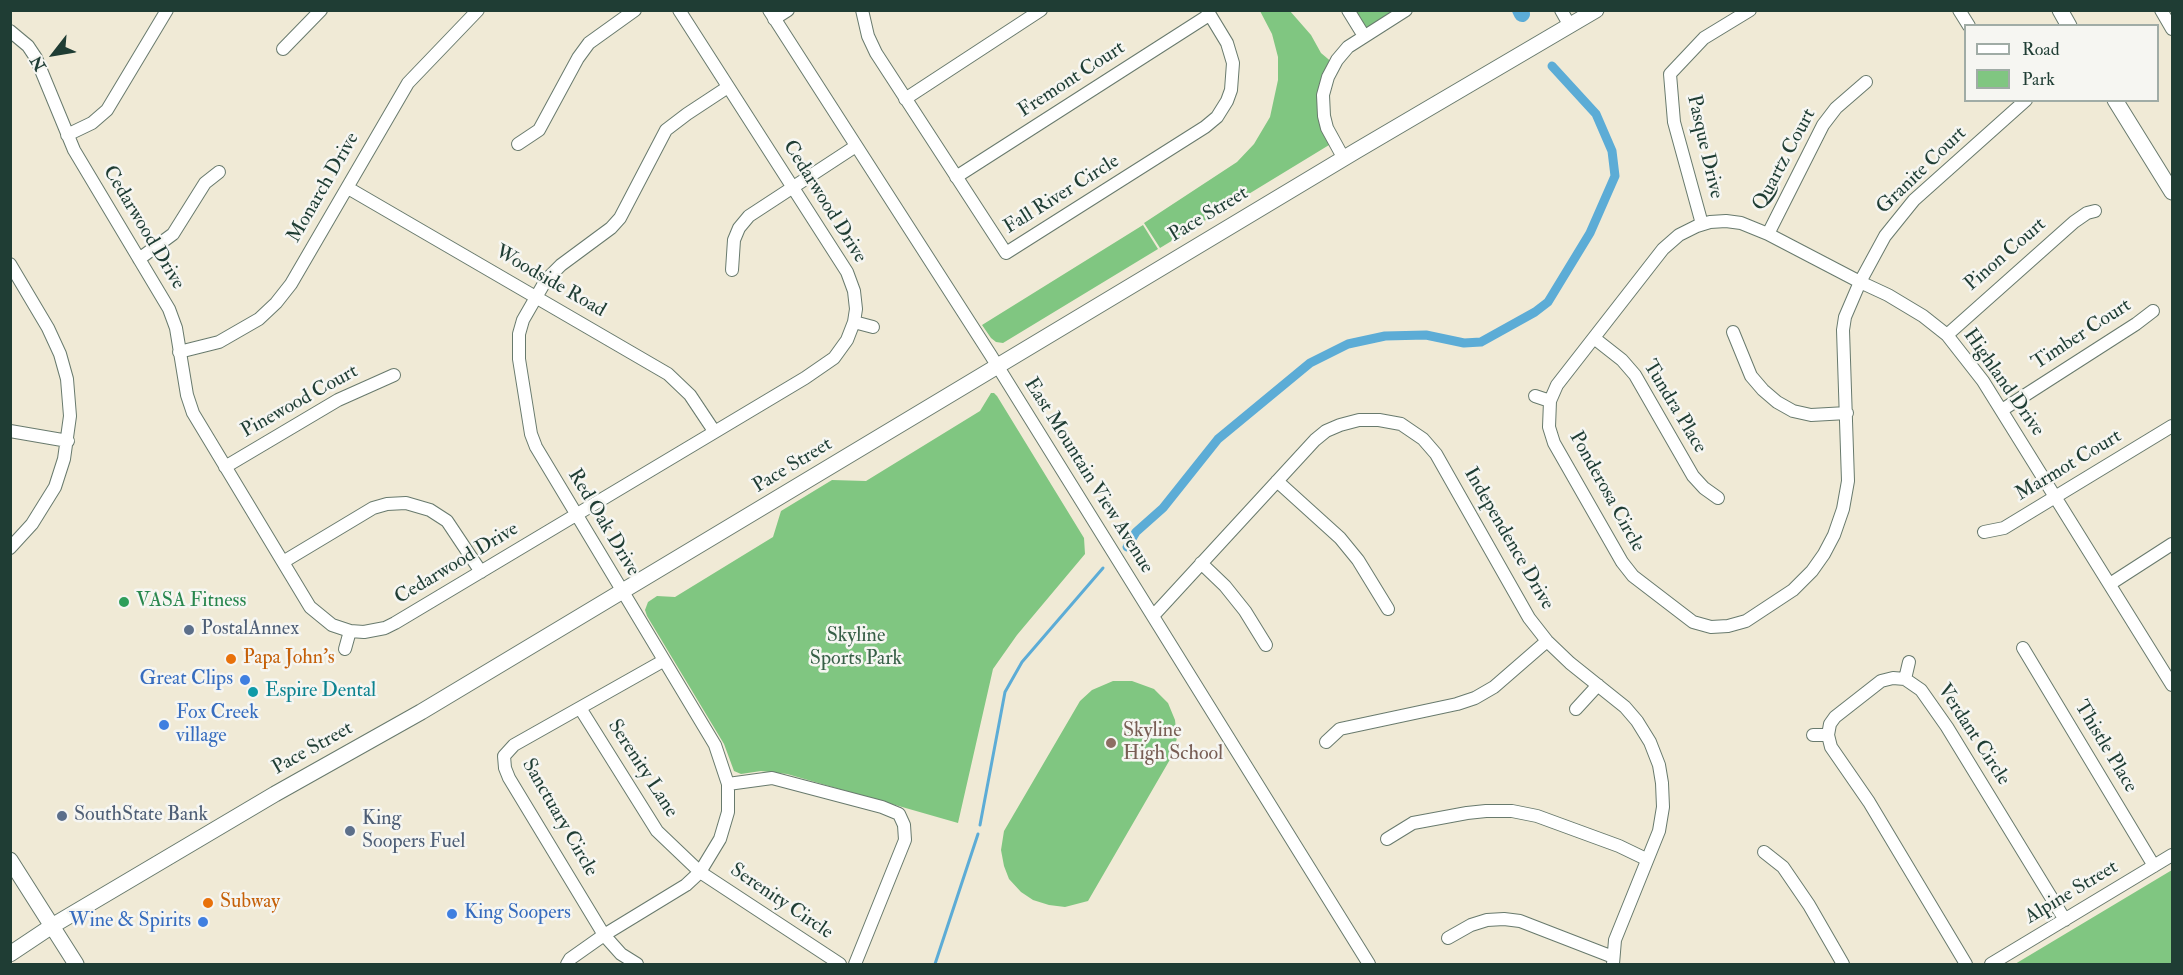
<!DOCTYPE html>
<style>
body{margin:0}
#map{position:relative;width:2183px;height:975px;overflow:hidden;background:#f0ead6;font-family:"IM FELL Double Pica",serif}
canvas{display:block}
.frame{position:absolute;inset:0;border:12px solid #1f3d34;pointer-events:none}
.legend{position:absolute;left:1964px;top:24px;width:195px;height:78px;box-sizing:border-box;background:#f6f6f2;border:2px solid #a0aca6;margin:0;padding:8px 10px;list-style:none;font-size:18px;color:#1f3d34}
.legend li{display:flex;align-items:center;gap:12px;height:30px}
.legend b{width:30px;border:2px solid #a0aca6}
.north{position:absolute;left:24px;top:24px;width:60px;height:60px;-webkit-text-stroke:4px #f6f6f2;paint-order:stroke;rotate:239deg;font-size:16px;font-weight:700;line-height:24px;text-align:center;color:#1f3d34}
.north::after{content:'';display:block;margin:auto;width:21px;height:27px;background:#1f3d34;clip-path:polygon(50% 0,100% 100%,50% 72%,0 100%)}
</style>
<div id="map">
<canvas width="2183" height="975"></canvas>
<div class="frame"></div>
<ul class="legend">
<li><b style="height:8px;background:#fff"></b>Road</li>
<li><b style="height:16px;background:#80c681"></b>Park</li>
</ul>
<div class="north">N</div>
</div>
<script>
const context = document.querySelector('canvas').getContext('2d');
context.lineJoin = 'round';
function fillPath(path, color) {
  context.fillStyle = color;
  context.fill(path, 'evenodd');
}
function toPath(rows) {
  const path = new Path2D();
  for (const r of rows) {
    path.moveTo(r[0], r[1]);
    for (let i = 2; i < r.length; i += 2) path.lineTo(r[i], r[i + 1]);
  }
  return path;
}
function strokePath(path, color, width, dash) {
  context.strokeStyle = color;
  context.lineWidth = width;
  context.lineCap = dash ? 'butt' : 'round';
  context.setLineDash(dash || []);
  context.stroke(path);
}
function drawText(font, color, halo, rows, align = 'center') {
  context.font = font + ' "IM FELL Double Pica",serif';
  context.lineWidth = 5;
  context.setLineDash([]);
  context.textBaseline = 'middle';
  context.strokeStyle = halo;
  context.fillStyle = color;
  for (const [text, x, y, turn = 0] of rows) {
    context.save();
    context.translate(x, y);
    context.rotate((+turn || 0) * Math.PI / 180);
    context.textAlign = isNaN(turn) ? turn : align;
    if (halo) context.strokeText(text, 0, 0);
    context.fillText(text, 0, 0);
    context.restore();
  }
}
fillPath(toPath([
 [1260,11,1290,11,1311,35,1321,53,1334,64,1325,86,1334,142,1160,248,1144,223,1237,162,1254,144,1270,117,1278,80,1278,57,1272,34],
 [1348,11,1399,11,1364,36],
 [1143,225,1158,249,1003,343,996,342,991,338,982,325],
 [991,393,994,393,997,396,1084,538,1085,554,1017,635,993,669,958,823,787,774,761,771,741,774,734,771,724,744,647,616,645,610,648,602,657,596,675,597,773,537,781,511,832,480,866,481,980,411],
 [1113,681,1132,681,1154,689,1168,703,1175,720,1177,738,1172,756,1088,901,1065,907,1049,905,1033,900,1021,892,1009,879,1004,866,1001,850,1004,831,1080,701,1092,690],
 [2172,870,2172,964,2015,964]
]), '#80c681');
strokePath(toPath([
 [980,825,1005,692,1022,662,1103,568],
 [935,964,978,834]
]), '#5cacd6', 3);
strokePath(toPath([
 [1127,547,1136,532,1163,508,1218,439,1310,363,1348,344,1385,336,1426,335,1464,343,1481,342,1535,312,1548,302,1590,233,1615,176,1612,151,1596,114,1552,66]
]), '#5cacd6', 9);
strokePath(toPath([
 [1520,10,1522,14]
]), '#5cacd6', 16);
const minor = toPath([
 [769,10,990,354,1369,964],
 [862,10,868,36,876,53,1006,253,1205,127,1217,117,1227,101,1231,90,1233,63,1227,43,1207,10],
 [1348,10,1364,36],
 [1561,10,1570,26],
 [1959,10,1969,26],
 [2161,10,2172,29],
 [774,19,788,10],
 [10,31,28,46,36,58,74,150,169,309,176,328,187,395,193,413,310,607,332,625,350,631,364,632,385,628,395,623,805,378,834,358,847,340,854,322,856,309,854,291,847,272,679,10],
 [283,49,321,10],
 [905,99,1041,10],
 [2026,100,1914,200,1885,236,1860,282,1845,317,1843,330,1848,481,1843,509,1834,535,1824,554,1812,571,1793,590,1746,621,1728,626,1711,627,1693,622,1633,576,1622,562,1554,443,1549,427,1550,401,1557,385,1663,249,1679,235,1697,226,1710,222,1726,221,1741,223,1768,234,1860,282,1888,295,1923,316,1947,335,1983,381,2172,685],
 [67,135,92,123,107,110,167,10],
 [518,144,539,130,578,58,589,43,635,10],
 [1344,159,1327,128,1324,116,1323,95,1328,77,1337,60,1348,47,1406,10],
 [956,177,1209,15],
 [348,188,668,374,690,395,714,431],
 [1702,224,1674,122,1670,74,1704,38,1750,10],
 [1768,234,1823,125,1836,108,1866,82],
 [139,259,173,234,205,183,219,172],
 [10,264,48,328,60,354,67,379,70,416,64,459,55,487,32,524,10,548],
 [732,270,734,240,739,228,749,216,856,146],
 [854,322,873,327],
 [1733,332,1751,376,1763,390,1777,402,1793,411,1811,415,1847,413],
 [1947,335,2074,222,2087,213,2095,211],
 [1594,338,1622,360,1635,375,1693,476,1704,488,1718,498],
 [179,352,219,342,259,319,276,303,291,284,408,83,478,10],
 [1535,396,1550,401],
 [2002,410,2136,324,2153,311],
 [10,431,68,441],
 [225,467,338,400,394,375],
 [1277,481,1340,538,1358,560,1388,609],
 [1984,532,2004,528,2172,426],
 [283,562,373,508,387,504,406,503,430,510,447,521,481,572],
 [1201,563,1225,586,1245,611,1266,645],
 [2110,584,2172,544],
 [1153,616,1315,440,1326,431,1340,425,1359,420,1379,420,1401,424,1423,439,1436,454,1529,618,1547,641,1570,663,1625,707,1637,721,1650,742,1659,765,1662,783,1663,807,1659,831,1615,940,1613,964],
 [2023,648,2154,866],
 [345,649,350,631],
 [1905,679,1909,662],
 [580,708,657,831,700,872,840,964],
 [1576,709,1598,685],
 [1813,735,1828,735],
 [1326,742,1340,729,1457,704,1475,698,1494,687,1547,641],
 [728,784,772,778,882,807,899,814,904,825,905,840,855,964],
 [1387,839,1413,823,1467,813,1486,811,1512,811,1537,816,1619,846,1646,859],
 [1764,852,1783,867,1809,905,1843,964],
 [1448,938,1471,925,1487,920,1504,919,1520,921,1613,957],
 [567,964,570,959,604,935,686,885,700,872,720,839,728,812,728,784,715,745,536,447,531,434,519,359,519,334,523,320,546,280,561,265,611,228,620,218,666,130,687,114,728,87],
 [637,964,621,954,604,935,509,778,505,768,504,756,514,745,663,661],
 [1966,964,1869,802,1831,747,1828,735,1830,724,1835,717,1881,681,1893,678,1905,679,1921,690,1947,727,2065,920],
 [1991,964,2172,855]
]);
const major = toPath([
 [2060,10,2069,26],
 [2115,100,2172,192],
 [10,860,76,964],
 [10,954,52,926,275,794,421,712,1356,151,1596,10]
]);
strokePath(minor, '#687a6d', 14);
strokePath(major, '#687a6d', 17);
strokePath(minor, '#fff', 12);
strokePath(major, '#fff', 15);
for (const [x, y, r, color] of [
 [124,602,6,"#2e9e5b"],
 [189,630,6,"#5c6f8a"],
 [231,659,6,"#e8710a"],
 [245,680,6,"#3f7fe0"],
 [253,692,6,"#0f9aa8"],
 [164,725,6,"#3f7fe0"],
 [1111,743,6,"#8d6e63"],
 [62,816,6,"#5c6f8a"],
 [350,831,6,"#5c6f8a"],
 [208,903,6,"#e8710a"],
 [452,914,6,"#3f7fe0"],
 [203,922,6,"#3f7fe0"]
]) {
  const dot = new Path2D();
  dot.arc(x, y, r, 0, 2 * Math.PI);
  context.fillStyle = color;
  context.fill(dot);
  strokePath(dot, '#f6f6f2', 2);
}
drawText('20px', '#1f3d34', '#f6f6f2', [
 ["Fremont Court",1072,80,-33],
 ["Pasque Drive",1704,147,77],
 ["Quartz Court",1785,160,-62],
 ["Granite Court",1922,171,-44],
 ["Monarch Drive",324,188,-60],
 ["Fall River Circle",1062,195,-32],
 ["Cedarwood Drive",824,202,58],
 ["Pace Street",1209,215,-31],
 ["Cedarwood Drive",143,228,59],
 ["Pinon Court",2006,255,-41],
 ["Woodside Road",550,282,30],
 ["Timber Court",2082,335,-33],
 ["Highland Drive",2003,383,55],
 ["Pinewood Court",300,402,-29],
 ["Tundra Place",1674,407,59],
 ["Pace Street",793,466,-31],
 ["Marmot Court",2069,466,-31],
 ["East Mountain View Avenue",1088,476,58],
 ["Ponderosa Circle",1606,492,61],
 ["Red Oak Drive",603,523,59],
 ["Independence Drive",1508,539,60],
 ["Cedarwood Drive",457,564,-31],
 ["Verdant Circle",1973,735,57],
 ["Thistle Place",2105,747,59],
 ["Pace Street",313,749,-29],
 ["Serenity Lane",642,769,57],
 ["Sanctuary Circle",559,818,60],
 ["Alpine Street",2072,893,-31],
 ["Serenity Circle",781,902,34]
]);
drawText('20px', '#27864d', '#f6f6f2', [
 ["VASA Fitness",136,602]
], 'left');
drawText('20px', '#4e5e75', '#f6f6f2', [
 ["PostalAnnex",201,630],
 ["SouthState Bank",74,816],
 ["King",362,820],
 ["Soopers Fuel",362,843]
], 'left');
drawText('20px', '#375f47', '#f6f6f2', [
 ["Skyline",856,637],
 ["Sports Park",856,660]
]);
drawText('20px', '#c56008', '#f6f6f2', [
 ["Papa John's",243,659],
 ["Subway",220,903]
], 'left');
drawText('20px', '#366cbe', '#f6f6f2', [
 ["Great Clips",233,680],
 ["Fox Creek",176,714,"left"],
 ["village",176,737,"left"],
 ["King Soopers",464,914,"left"],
 ["Wine & Spirits",191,922]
], 'right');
drawText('20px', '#0d838f', '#f6f6f2', [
 ["Espire Dental",265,692]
], 'left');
drawText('20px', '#785e54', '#f6f6f2', [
 ["Skyline",1123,732],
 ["High School",1123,755]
], 'left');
</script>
